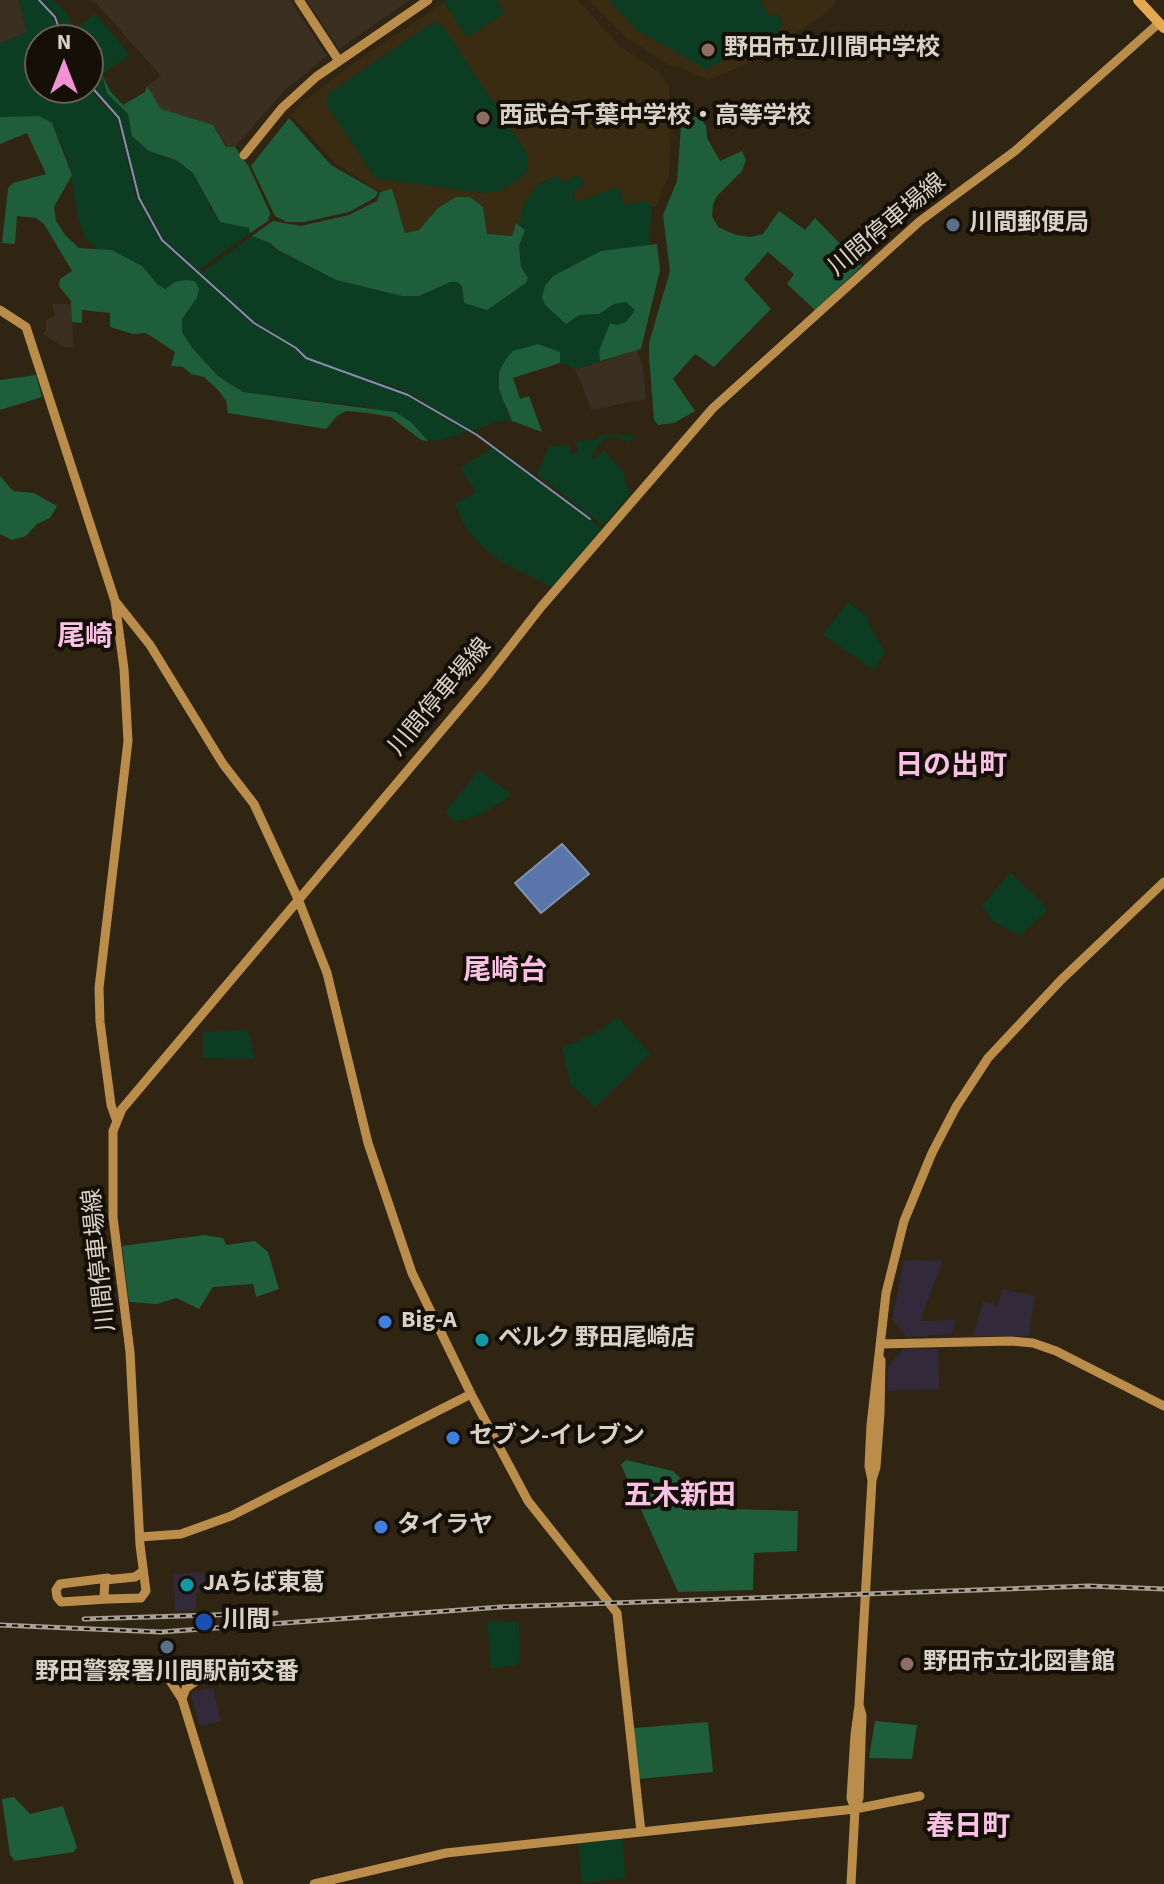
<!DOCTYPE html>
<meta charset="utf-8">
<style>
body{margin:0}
#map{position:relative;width:1164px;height:1884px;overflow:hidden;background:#302413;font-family:"Source Sans 3",sans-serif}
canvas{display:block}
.north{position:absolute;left:24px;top:24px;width:80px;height:80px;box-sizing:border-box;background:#140f07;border:2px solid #635d53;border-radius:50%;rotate:0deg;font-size:22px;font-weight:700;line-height:32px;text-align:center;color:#d9d1c6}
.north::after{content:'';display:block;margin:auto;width:28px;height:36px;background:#f491d4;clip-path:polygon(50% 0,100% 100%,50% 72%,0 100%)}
</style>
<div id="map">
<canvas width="1164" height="1884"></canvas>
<div class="north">N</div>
</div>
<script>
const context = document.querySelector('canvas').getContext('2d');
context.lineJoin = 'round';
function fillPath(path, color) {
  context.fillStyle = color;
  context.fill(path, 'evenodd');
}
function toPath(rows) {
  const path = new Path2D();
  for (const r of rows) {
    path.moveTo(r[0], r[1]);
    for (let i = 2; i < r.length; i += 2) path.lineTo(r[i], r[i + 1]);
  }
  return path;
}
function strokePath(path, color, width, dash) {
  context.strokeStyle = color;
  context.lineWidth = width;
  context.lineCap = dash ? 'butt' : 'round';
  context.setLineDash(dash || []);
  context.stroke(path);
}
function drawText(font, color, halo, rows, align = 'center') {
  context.font = font + ' "Source Sans 3","Noto Sans JP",sans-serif';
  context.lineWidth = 8;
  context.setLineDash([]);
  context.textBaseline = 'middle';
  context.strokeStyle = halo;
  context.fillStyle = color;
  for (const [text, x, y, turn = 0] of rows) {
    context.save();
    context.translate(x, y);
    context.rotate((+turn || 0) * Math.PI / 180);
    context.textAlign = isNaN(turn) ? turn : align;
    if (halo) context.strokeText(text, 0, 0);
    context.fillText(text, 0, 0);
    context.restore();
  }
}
fillPath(toPath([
 [943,1260,920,1321,955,1320,952,1334,907,1337,892,1319,904,1261],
 [1002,1289,1035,1296,1029,1336,973,1336,983,1302,998,1306],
 [904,1349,938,1349,939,1389,887,1391,888,1366],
 [204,1572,206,1588,199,1588,199,1593,196,1593,196,1610,175,1611,174,1574],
 [208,1688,213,1689,221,1721,200,1726,191,1696,192,1693]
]), '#322a3a');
fillPath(toPath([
 [0,0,19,0,27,32,0,44],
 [89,0,290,0,327,56,284,91,235,147,227,147,213,125,161,109,147,86,161,76,96,3],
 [306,0,410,0,339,49],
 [52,304,72,304,73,347,64,347,43,334,46,330,46,320,55,316],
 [637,350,643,367,646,399,591,410,580,379,574,370]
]), '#3a2f20');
fillPath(toPath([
 [448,0,578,0,620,46,660,73,669,86,671,121,669,175,656,206,651,208,652,203,645,203,624,206,618,188,576,203,573,195,576,189,584,185,579,175,562,182,556,176,538,184,523,205,519,225,516,224,512,236,486,234,483,207,470,197,456,197,438,208,419,230,404,233,392,190,380,192,334,162,291,115,303,102,352,64],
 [589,0,837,0,828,12,752,62,708,80,676,66,668,65,627,38]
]), '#3a2b13');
fillPath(toPath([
 [19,0,37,0,51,13,62,40,40,40,40,88,88,88,88,85,101,103,117,118,136,197,160,240,249,321,293,348,305,359,405,395,468,432,441,440,428,441,411,422,369,407,243,392,218,376,193,349,182,332,181,319,197,298,165,289,157,284,142,266,112,250,97,249,86,239,78,218,68,159,52,123,38,116,0,117,0,44,27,32],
 [42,0,53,0,66,12,75,30,95,13,130,55,102,75,107,93,128,114,132,136,158,155,176,160,193,173,208,197,210,209,250,228,250,233,200,269,202,272,252,236,270,243,277,250,336,280,402,296,420,296,451,282,457,282,462,286,462,295,521,267,519,246,525,230,519,225,523,205,538,184,556,176,562,182,579,175,584,186,576,189,573,195,576,202,619,187,624,205,646,200,646,203,652,203,649,245,592,256,553,276,546,286,542,296,545,305,579,315,599,314,614,304,626,301,636,310,626,322,617,325,610,323,599,351,600,361,574,370,569,365,560,363,560,352,513,351,504,406,512,421,503,420,471,431,407,392,306,357,297,348,250,318,163,238,140,196,127,150,121,117,103,101,94,85,88,81,88,40,65,40,57,16],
 [448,0,497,0,505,13,467,37,444,3],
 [609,0,761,0,769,17,778,13,784,25,778,28,780,33,749,52,734,55,706,69,638,31],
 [432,23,438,23,445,29,528,155,528,168,522,177,500,191,482,193,375,178,326,104,328,94],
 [601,435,637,435,629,442,614,437,603,439,591,457,594,460,603,450,624,473,626,486,631,493,603,526,537,474,549,446,569,445,571,454,578,453,576,442,597,439],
 [492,448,602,529,552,587,500,561,479,543,464,525,455,504,476,492,460,468],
 [848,602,868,617,869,624,885,652,874,670,823,635],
 [479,770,511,794,502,802,479,815,456,822,445,812],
 [1010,872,1048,909,1020,936,992,921,982,906],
 [618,1017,650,1054,595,1107,570,1084,562,1046,574,1043,602,1029],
 [248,1030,255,1059,203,1058,203,1032],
 [487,1621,519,1622,520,1664,491,1669],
 [622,1837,626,1878,582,1883,578,1842]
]), '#0c3c22');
fillPath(toPath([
 [102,74,110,91,123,105,145,92,147,86,161,109,213,125,226,147,235,147,249,167,270,213,268,221,250,233,249,228,220,222,193,173,176,160,149,151,132,136,128,114,107,93],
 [698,115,706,126,707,138,720,161,742,151,746,160,742,171,717,196,713,204,712,216,718,227,736,235,750,237,763,234,779,211,805,230,815,218,862,266,815,310,787,284,794,274,768,252,744,279,771,309,714,367,695,354,673,379,695,411,674,423,658,425,654,420,649,357,649,343,670,271,663,215,677,181,681,126],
 [39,116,52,123,72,175,54,207,56,221,66,236,79,248,112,250,142,266,157,284,165,289,175,282,186,280,195,281,199,289,197,298,182,319,182,332,193,349,218,376,243,392,395,412,411,422,428,441,421,440,391,417,368,413,346,411,337,416,326,429,228,413,226,401,219,391,204,377,191,374,183,367,171,366,175,352,146,333,133,334,110,327,110,313,82,310,82,323,72,322,71,301,59,286,60,279,72,271,44,224,36,218,17,216,15,244,2,243,8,188,13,183,46,174,27,133,0,144,0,117],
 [289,118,331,165,378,192,376,197,349,212,304,222,286,222,275,216,251,166],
 [392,189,405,233,419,230,438,208,456,197,470,197,483,207,487,234,512,236,516,223,525,230,519,246,521,267,528,278,526,283,487,310,464,303,462,286,457,282,451,282,419,296,402,296,336,280,278,250,270,243,252,236,273,221,301,226,349,215,377,201,380,192],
 [657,244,660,270,641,349,600,361,599,351,610,323,617,325,626,322,635,310,626,302,614,304,599,314,579,315,566,324,545,305,542,297,545,286,553,276,601,251],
 [538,344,560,352,560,363,513,378,520,399,529,396,542,432,512,421,499,390,499,372,506,359,513,351],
 [36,375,42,397,0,410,0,380],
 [0,476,13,491,34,493,57,506,50,518,37,524,26,536,12,540,0,534],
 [204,1235,223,1238,226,1245,255,1241,268,1252,279,1289,256,1297,253,1284,213,1287,199,1309,176,1298,157,1304,129,1302,122,1246],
 [626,1460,673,1471,690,1488,716,1505,732,1509,798,1511,797,1551,754,1553,753,1590,678,1592,621,1465],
 [875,1721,917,1725,912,1759,869,1758],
 [708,1722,713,1772,638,1779,634,1728],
 [14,1797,30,1814,63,1806,77,1847,74,1852,15,1861,10,1855,2,1799]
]), '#1f5e3a');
const water = toPath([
 [562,844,589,874,541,913,515,883,562,844]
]);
fillPath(water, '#5975aa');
strokePath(water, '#7f91b2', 2);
strokePath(toPath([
 [39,0,55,17,63,40],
 [88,83,119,118,139,198,162,240,254,323,296,348,306,358,408,395,477,435,590,519]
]), '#7f91b2', 2);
strokePath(toPath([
 [299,0,339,61],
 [244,155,282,108,316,77,428,0],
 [0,310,26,327,115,601,150,645,223,764,254,804,298,899,327,973,368,1143,412,1273,471,1394,528,1501,617,1613,641,1832],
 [115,601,124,669,128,741,99,988,100,1022,111,1105,116,1119],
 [880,1344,1011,1341,1033,1343,1056,1351,1164,1406],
 [872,1480,869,1466,871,1425,886,1293,904,1221,932,1153,956,1107,988,1058,1061,980,1164,882],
 [140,1537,181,1534,231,1516,471,1394],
 [142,1572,135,1577,105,1580,104,1596,108,1599,141,1598,146,1591,140,1545,130,1352,113,1217,113,1131,122,1109,484,680,541,607,713,408,920,221,1015,151,1159,23],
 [108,1578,60,1584,56,1590,57,1597,61,1602,108,1599],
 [182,1699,186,1688,200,1678,201,1667,197,1662,171,1663,168,1667,169,1679,182,1699,239,1884],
 [855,1809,851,1798,855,1735,859,1705,872,1480,876,1467,880,1413,881,1360],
 [314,1884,446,1853,855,1809,920,1796],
 [851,1884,855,1809,859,1798,862,1715,859,1705]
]), '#bb8d4b', 9);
strokePath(toPath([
 [1138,0,1164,28]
]), '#e5aa51', 10);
const rail = toPath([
 [84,1619,276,1613],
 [0,1625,161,1632,501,1607,1089,1586,1164,1589]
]);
strokePath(rail, '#a89f92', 5);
strokePath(rail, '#140f07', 2, [6]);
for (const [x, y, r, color] of [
 [708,50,8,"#8d6e63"],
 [483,118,8,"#8d6e63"],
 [953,225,8,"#5c6f8a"],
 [385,1322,8,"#3f7fe0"],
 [482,1340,8,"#0f9aa8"],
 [453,1438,8,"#3f7fe0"],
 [381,1527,8,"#3f7fe0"],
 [187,1585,8,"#0f9aa8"],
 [204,1622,10,"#1a4fb4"],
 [167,1647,8,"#5c6f8a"],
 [907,1664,8,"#8d6e63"]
]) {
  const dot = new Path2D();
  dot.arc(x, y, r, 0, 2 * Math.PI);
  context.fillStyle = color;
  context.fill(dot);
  strokePath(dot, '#140f07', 3);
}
drawText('bold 24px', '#d9d1c6', '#140f07', [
 ["野田市立川間中学校",724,50],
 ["西武台千葉中学校・高等学校",499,118],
 ["川間郵便局",969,225],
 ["Big-A",401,1322],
 ["ベルク 野田尾崎店",498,1340],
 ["セブン-イレブン",469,1438],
 ["タイラヤ",397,1527],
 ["JAちば東葛",203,1585],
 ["川間",222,1622],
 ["野田市立北図書館",923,1664],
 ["野田警察署川間駅前交番",167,1674,"center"]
], 'left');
drawText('24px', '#d9d1c6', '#140f07', [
 ["川間停車場線",888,226,-40],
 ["川間停車場線",441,698,-50],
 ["川間停車場線",101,1260,-96]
]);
drawText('bold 28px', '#fac1e5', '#140f07', [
 ["尾崎",85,639],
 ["日の出町",951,768],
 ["尾崎台",505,973],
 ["五木新田",680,1498],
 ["春日町",968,1829]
]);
</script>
